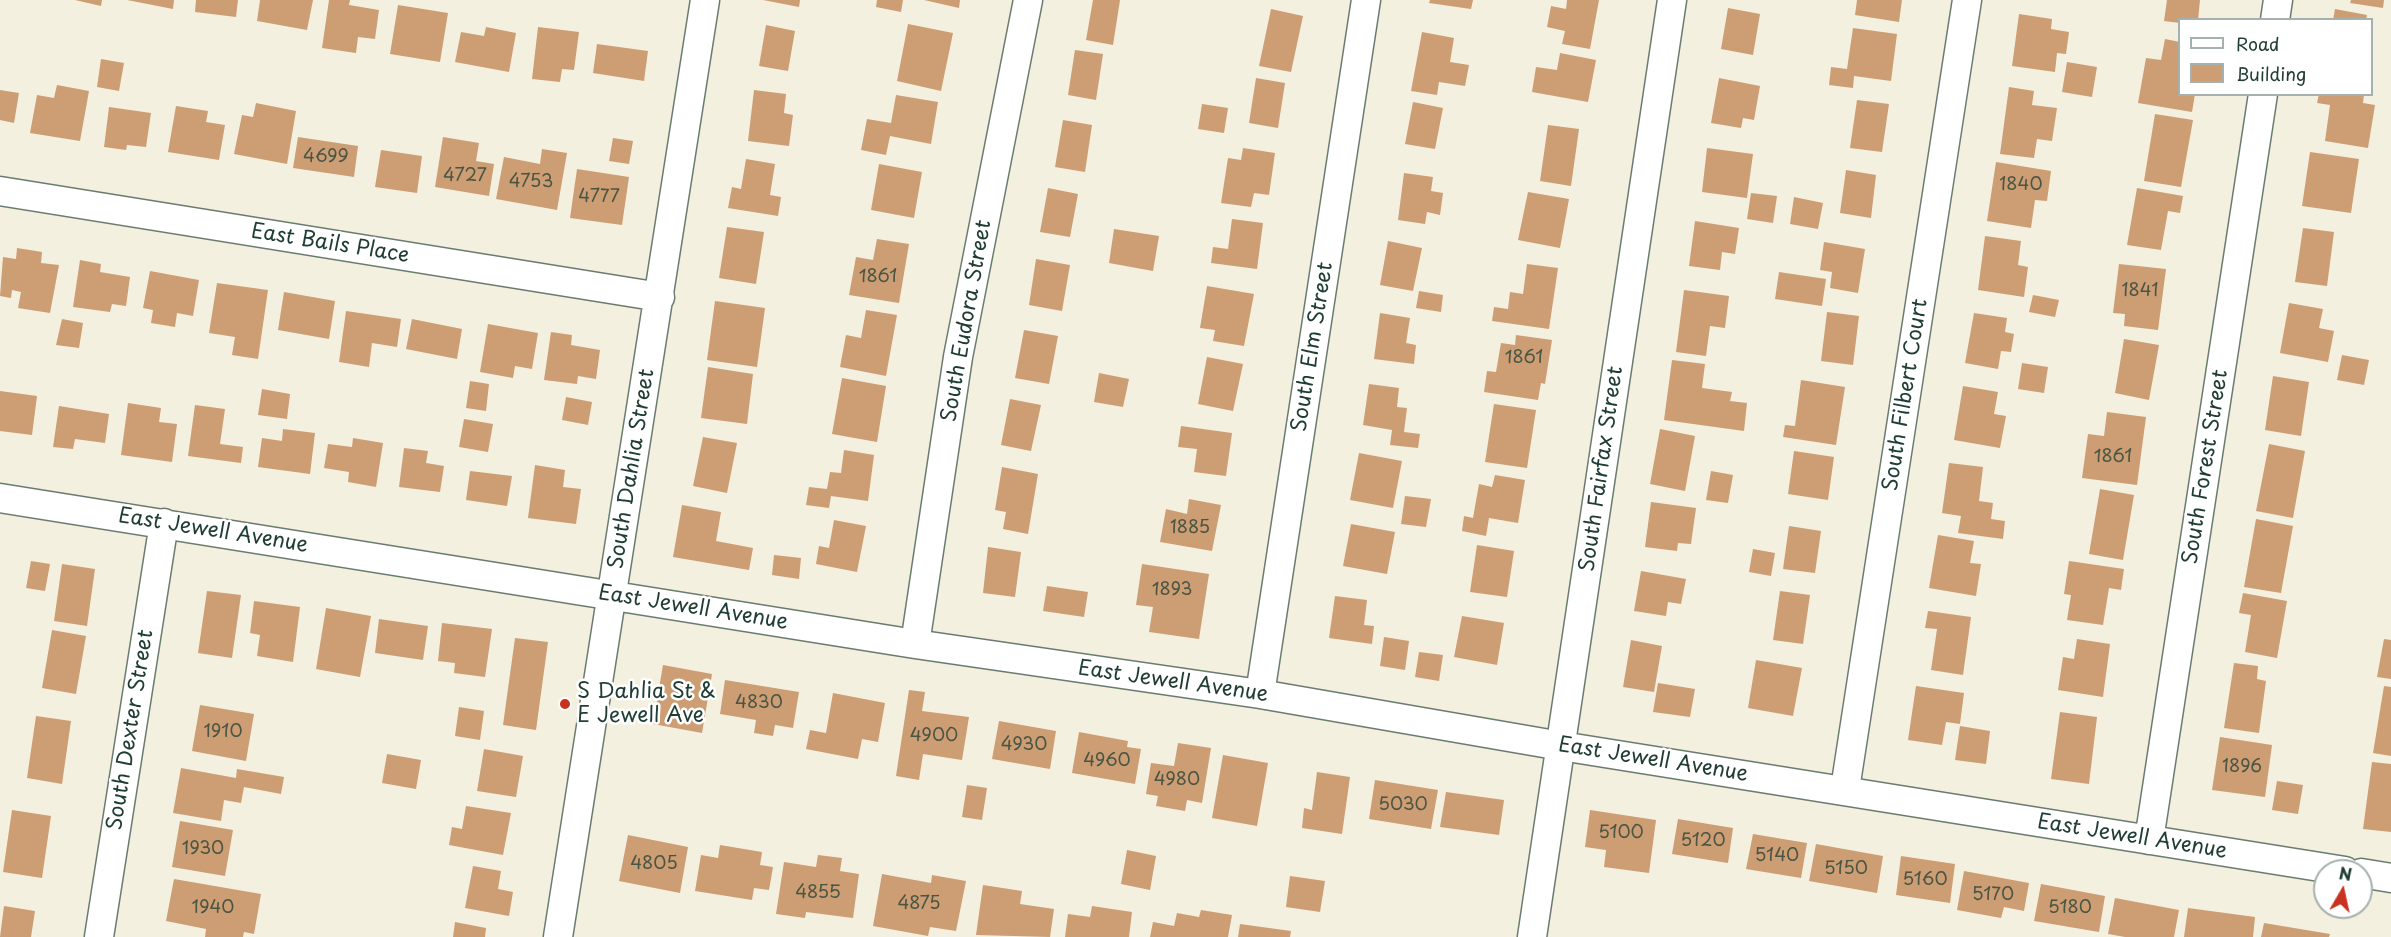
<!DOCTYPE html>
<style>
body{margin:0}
#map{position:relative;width:2391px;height:937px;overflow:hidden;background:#f4f0e0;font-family:"Playpen Sans",sans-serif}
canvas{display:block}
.legend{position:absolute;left:2178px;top:18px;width:195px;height:78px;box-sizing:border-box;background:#fff;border:2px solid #a5b1ae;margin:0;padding:8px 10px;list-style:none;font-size:18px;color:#1f3d34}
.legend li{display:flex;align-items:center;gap:12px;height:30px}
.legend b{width:30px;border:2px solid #a5b1ae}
.north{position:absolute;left:2313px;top:859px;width:60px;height:60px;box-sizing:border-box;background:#fff;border:2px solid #a5b1ae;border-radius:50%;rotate:9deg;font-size:16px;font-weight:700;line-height:24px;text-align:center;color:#1f3d34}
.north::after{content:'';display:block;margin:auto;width:21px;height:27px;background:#c8321e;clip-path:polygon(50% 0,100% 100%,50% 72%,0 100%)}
</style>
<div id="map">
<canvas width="2391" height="937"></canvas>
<ul class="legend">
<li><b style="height:8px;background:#fff"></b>Road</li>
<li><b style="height:16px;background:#cd9d73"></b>Building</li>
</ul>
<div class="north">N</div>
</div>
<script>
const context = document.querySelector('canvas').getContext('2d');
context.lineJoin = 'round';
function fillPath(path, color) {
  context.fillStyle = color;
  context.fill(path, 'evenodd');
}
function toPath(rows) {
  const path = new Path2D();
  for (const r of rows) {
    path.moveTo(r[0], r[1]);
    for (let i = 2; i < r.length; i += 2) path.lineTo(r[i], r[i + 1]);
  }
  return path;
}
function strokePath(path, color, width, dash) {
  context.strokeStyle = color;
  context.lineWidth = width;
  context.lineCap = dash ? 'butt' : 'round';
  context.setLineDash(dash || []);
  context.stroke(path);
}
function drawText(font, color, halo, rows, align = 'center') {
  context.font = font + ' "Playpen Sans",sans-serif';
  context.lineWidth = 5;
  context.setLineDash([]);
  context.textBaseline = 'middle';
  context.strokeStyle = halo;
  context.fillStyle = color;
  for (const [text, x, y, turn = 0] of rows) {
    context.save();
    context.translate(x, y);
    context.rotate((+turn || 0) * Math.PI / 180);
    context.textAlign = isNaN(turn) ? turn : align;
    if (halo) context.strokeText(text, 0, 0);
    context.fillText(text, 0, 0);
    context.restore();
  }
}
fillPath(toPath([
 [75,0,102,0,101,6],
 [127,0,174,0,173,9],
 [196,0,238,0,236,17,195,12],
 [260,0,313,0,307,30,257,21],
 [329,0,350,0,349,5,379,10,375,39,358,37,356,53,322,48],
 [763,0,800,0,799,7],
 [877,0,903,0,901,12,876,7],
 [924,0,960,0,959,8],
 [1093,0,1120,0,1113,45,1086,40],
 [1430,0,1473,0,1471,9,1429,3],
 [1567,0,1599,0,1590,49,1562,44,1565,31,1547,27,1551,6,1566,9],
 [1857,0,1902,0,1899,22,1855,15],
 [2167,0,2200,0,2198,20,2180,20,2180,23,2164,21],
 [2351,0,2384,0,2383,8,2350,3],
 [398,5,448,13,440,62,390,54],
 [1728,8,1760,14,1753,55,1721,49],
 [1271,9,1303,16,1291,72,1259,66],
 [2335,9,2367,15,2366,20,2333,20],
 [2019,14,2052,19,2051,29,2069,32,2066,54,2057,53,2055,72,2012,66],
 [908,24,953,33,941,91,897,81],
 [766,25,795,31,788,71,759,66],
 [486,27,516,33,509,72,455,62,461,32,484,36],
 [538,27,579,32,574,70,562,69,560,82,532,79],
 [1853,28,1897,34,1891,81,1854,76,1853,88,1829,85,1831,67,1847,69],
 [1422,32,1454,38,1450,62,1469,65,1465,86,1439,82,1437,95,1411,91],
 [2165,39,2180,42,2180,94,2195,94,2192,112,2138,103,2146,58,2161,60],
 [597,44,648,51,644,81,593,73],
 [1075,50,1103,54,1096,100,1068,95],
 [1560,53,1596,60,1588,102,1532,92,1536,67,1557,70],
 [101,59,124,63,119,91,97,87],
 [2067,62,2097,67,2092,97,2062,92],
 [1256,78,1285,83,1278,128,1249,123],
 [1719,78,1760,86,1754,120,1743,118,1741,128,1711,123],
 [57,85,89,91,80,141,30,133,37,95,54,98],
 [2009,87,2034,91,2032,105,2057,108,2052,141,2037,139,2034,158,2000,154],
 [0,90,19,93,14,123,0,120],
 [754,90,786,94,784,113,793,115,789,146,748,141],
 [2319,94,2364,94,2363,103,2375,105,2368,148,2325,141,2330,105,2317,103],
 [896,95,938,102,931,144,890,136,886,155,861,150,867,119,891,123],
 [1857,100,1889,104,1882,152,1850,148],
 [1413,102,1443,108,1435,149,1405,144],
 [256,103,296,111,287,164,234,154,242,115,253,117],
 [1202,104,1228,108,1224,133,1198,129],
 [176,106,208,111,206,122,225,125,219,160,168,152],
 [109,107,151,113,146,147,127,145,126,150,104,147],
 [2155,114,2193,120,2181,187,2144,181],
 [1063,120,1092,125,1085,172,1055,167],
 [1548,125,1579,129,1571,186,1540,181],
 [298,137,358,146,354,177,293,168],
 [443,137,479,143,476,161,494,164,489,196,435,187],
 [613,138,633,141,629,164,609,161],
 [1243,148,1275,153,1269,195,1254,193,1251,207,1221,203,1228,158,1241,160],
 [1707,148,1753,154,1747,198,1702,192],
 [542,149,567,153,557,210,496,199,504,157,540,164],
 [381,150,422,156,417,193,375,187],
 [2310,152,2359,159,2351,213,2302,206],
 [746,159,775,164,770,195,781,197,778,216,728,208,732,187,741,189],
 [1996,162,2051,171,2047,201,2035,200,2031,228,1987,221],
 [879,164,922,172,914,218,871,210],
 [577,169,629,177,622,225,570,218],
 [1846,170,1876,175,1871,218,1840,213],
 [1404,173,1433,177,1431,191,1443,193,1440,215,1427,212,1425,224,1398,220],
 [1048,188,1078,194,1070,237,1040,232],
 [2137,188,2183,196,2180,213,2168,211,2161,250,2127,245],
 [1528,192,1569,199,1560,248,1518,240],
 [1751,193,1777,196,1773,223,1747,219],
 [1794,197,1823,203,1818,229,1790,224],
 [1232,219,1263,223,1257,269,1211,263,1213,247,1228,249],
 [1695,221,1739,228,1735,254,1722,252,1720,270,1689,266],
 [727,227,764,232,756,284,719,278],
 [2303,228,2334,232,2327,286,2295,282],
 [1114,229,1159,236,1153,271,1109,263],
 [1985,236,2021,241,2018,265,2028,267,2024,297,1978,290],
 [877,239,909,244,899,303,849,295,856,257,873,260],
 [1388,241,1422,248,1413,291,1380,285],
 [1824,242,1865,249,1858,293,1830,288,1832,272,1820,270],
 [17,248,42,252,41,263,59,265,50,313,18,308,21,292,12,290,11,298,0,296,3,257,16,259],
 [1036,259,1070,265,1062,311,1029,305],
 [80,260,101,264,100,272,130,277,126,306,112,304,110,312,73,307],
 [1527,264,1558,268,1549,329,1492,321,1494,307,1508,309,1510,292,1523,294],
 [2119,264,2166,269,2158,330,2124,326,2125,314,2113,313],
 [150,271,199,280,193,316,177,313,175,327,151,323,153,310,143,308],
 [1779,272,1826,279,1822,306,1775,299],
 [217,283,268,290,258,359,232,355,235,337,209,333],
 [1207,286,1254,294,1244,346,1213,341,1215,330,1200,328],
 [1684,290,1729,296,1725,328,1710,326,1706,356,1676,352],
 [1419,291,1443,295,1441,312,1416,308],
 [284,292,335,301,329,339,278,330],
 [2033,295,2059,300,2055,317,2029,312],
 [715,301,765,308,757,367,707,360],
 [2289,303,2323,309,2319,328,2334,331,2328,362,2280,353],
 [866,310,897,315,886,376,840,367,846,335,861,338],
 [346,311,401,319,397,347,372,343,369,367,339,362],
 [1827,312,1859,316,1853,365,1821,361],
 [1380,313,1410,318,1406,343,1416,345,1414,364,1374,359],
 [1974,313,2007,318,2005,332,2014,334,2011,352,2001,351,1998,369,1965,363],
 [62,319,83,323,79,348,56,345],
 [412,319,462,329,457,359,406,349],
 [488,324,538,333,532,369,515,366,513,378,480,372],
 [1024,330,1058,336,1049,384,1015,378],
 [551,332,572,335,571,345,600,350,596,379,578,376,577,384,544,380],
 [1516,335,1552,340,1545,384,1541,383,1538,400,1484,392,1487,371,1496,372,1501,343,1515,345],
 [2124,339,2159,345,2149,400,2115,393],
 [2342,355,2369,360,2364,385,2337,380],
 [1207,357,1243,364,1233,411,1198,404],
 [1672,360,1705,364,1702,388,1732,392,1730,401,1747,403,1744,431,1664,420],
 [2022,363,2048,367,2044,393,2018,389],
 [708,367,753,374,747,424,701,418],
 [1099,373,1129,379,1123,407,1094,402],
 [2273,376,2309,382,2301,436,2265,430],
 [842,378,886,386,877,442,832,434],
 [1801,380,1845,387,1836,445,1783,437,1785,425,1795,426],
 [470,381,489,384,486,411,466,408],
 [1369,384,1399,388,1397,407,1407,408,1404,432,1420,434,1418,448,1390,445,1392,430,1363,425],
 [1963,386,1998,392,1994,414,2006,416,2000,448,1954,440],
 [262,389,290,394,287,419,258,415],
 [0,391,37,396,32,435,0,431],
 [566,397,592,402,588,425,562,420],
 [1010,399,1041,405,1031,451,1001,445],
 [128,403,161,408,159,422,177,424,172,462,121,455],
 [1494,404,1536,410,1527,468,1485,462],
 [195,405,225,409,220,444,243,447,241,463,188,456],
 [59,406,109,414,105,443,75,439,73,449,53,447],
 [2107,412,2146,417,2137,485,2082,478,2088,434,2104,436],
 [464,419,493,424,488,452,459,447],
 [1181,426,1232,433,1226,476,1194,472,1197,449,1178,447],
 [283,429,315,433,310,474,258,467,262,438,282,441],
 [1660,429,1695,436,1685,491,1650,484],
 [703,437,737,443,727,493,693,486],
 [353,438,383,443,376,487,348,482,349,472,324,468,328,444,352,447],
 [2269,444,2305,451,2293,518,2256,511],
 [404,448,428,451,426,463,444,466,440,492,399,487],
 [844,450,874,455,868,501,831,496,829,508,806,505,809,487,827,489,830,472,841,473],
 [1794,451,1834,457,1828,500,1788,494],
 [1359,453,1402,461,1393,508,1350,500],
 [1949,463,1983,467,1979,501,1993,503,1991,519,2005,521,2003,539,1958,533,1961,516,1942,513],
 [535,465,565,470,563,487,581,489,576,524,528,518],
 [1002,467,1038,474,1028,534,1003,529,1006,512,995,510],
 [470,471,512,476,507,506,466,500],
 [1711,471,1733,475,1728,503,1706,500],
 [1495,475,1525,480,1518,523,1489,518,1486,536,1462,531,1464,516,1473,518,1479,484,1492,487],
 [2100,489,2134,495,2123,560,2089,554],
 [1405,496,1431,499,1426,527,1401,524],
 [1189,499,1221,505,1212,551,1160,542,1166,509,1187,514],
 [1651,502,1696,508,1691,544,1678,543,1677,551,1645,547],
 [682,505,721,512,716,541,753,548,749,570,673,557],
 [2256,519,2293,526,2281,593,2244,587],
 [834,520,866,526,857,572,816,564,819,546,829,548],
 [1351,524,1395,532,1387,574,1343,566],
 [1789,526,1821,531,1815,573,1783,569],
 [1938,535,1974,541,1970,563,1981,564,1976,596,1929,588],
 [1477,545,1514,551,1507,597,1470,592],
 [988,547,1021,552,1015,597,983,593],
 [1753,549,1775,553,1771,576,1749,572],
 [774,555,801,558,799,579,772,575],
 [31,561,50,564,45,591,26,588],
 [2069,561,2124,569,2121,590,2109,588,2103,625,2067,620,2071,595,2064,594],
 [62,564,95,569,87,626,54,621],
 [1142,564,1209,574,1199,639,1149,632,1153,607,1136,605],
 [1641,571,1686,579,1681,604,1668,602,1666,616,1634,611],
 [1047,586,1088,592,1084,617,1043,611],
 [207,591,241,595,232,658,198,653],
 [1780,591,1810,595,1803,644,1773,640],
 [2243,593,2287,601,2277,658,2245,652,2251,615,2239,613],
 [1335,596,1367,600,1364,625,1374,626,1372,644,1329,638],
 [254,601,300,607,293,662,257,656,260,635,250,633],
 [326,608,371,616,360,677,316,669],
 [1928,611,1971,617,1963,675,1931,670,1937,629,1925,628],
 [1462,616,1504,623,1497,665,1454,657],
 [379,619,428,626,423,660,375,653],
 [442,623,492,629,485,677,454,673,455,663,438,661],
 [52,630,86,636,76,694,42,688],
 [1384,637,1409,641,1405,670,1380,666],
 [515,638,548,642,536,730,503,725],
 [2077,639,2110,644,2103,697,2058,690,2063,657,2074,659],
 [2384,639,2391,640,2391,679,2377,677],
 [1631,640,1662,646,1654,692,1623,687],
 [1419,652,1443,655,1439,681,1415,677],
 [1756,660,1802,668,1793,716,1748,708],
 [2234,663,2258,666,2257,679,2266,681,2259,733,2224,728],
 [663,665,712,674,702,733,653,724],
 [725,680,799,692,793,728,775,725,773,736,754,733,756,720,720,714],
 [1658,683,1695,689,1690,717,1653,712],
 [1916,686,1964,693,1960,724,1946,722,1942,745,1908,740],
 [2384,686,2391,687,2391,756,2373,753],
 [909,690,925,692,922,711,969,717,962,760,923,754,919,780,896,776],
 [833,693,885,703,878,742,862,739,858,759,806,749,810,730,826,733],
 [200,705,254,714,246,761,192,751],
 [459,707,484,711,480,740,455,736],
 [2060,712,2097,717,2089,784,2051,779],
 [36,716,71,721,62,784,27,778],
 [999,721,1056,731,1050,769,992,759],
 [1960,726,1990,731,1986,764,1955,760],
 [1079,732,1128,741,1127,747,1141,749,1135,784,1072,773],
 [2220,737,2272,745,2265,797,2212,790],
 [1178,743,1211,748,1202,803,1187,800,1185,811,1156,806,1158,796,1146,794,1151,763,1174,766],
 [484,749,523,756,516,797,477,791],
 [387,754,421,760,416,789,382,783],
 [1223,755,1268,763,1257,826,1212,818],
 [2372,762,2391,764,2391,832,2363,829],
 [181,768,236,778,237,769,284,777,281,794,244,787,241,803,224,800,221,821,173,813],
 [1317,772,1350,777,1342,834,1302,828,1304,808,1312,810],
 [1375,780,1438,790,1431,829,1369,819],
 [2277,781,2303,785,2298,814,2272,810],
 [967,785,987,788,982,820,962,817],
 [1446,792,1504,800,1499,835,1440,827],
 [466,806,511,813,503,855,449,845,452,827,462,829],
 [12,810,51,816,42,878,3,872],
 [1590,810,1656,820,1649,873,1604,867,1606,850,1585,847],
 [1678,819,1733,828,1728,863,1672,854],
 [180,821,233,830,225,876,172,867],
 [1753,834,1807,843,1801,878,1746,869],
 [628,835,688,847,680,893,619,881],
 [1816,844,1883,856,1877,893,1809,881],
 [720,845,762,852,760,865,773,867,769,890,754,888,752,900,695,891,701,855,718,858],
 [1127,850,1156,856,1150,890,1121,884],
 [818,855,842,858,840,871,859,874,853,918,806,912,805,918,776,914,784,862,816,867],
 [1901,856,1955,864,1950,903,1896,895],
 [473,866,501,871,498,889,513,892,509,916,465,908],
 [1964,871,2029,883,2024,911,2004,907,2001,918,1957,910],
 [882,874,931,883,932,875,966,881,956,931,930,927,928,936,873,926],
 [1290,876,1325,881,1320,912,1286,907],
 [174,879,261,894,254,934,244,932,243,937,205,937,206,929,166,921],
 [2041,884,2105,896,2099,932,2034,921],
 [983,885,1022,891,1020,904,1054,909,1050,937,976,935],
 [2115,898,2179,910,2174,937,2125,937,2108,934],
 [4,906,35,911,31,937,0,937],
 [1092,906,1132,912,1129,937,1065,937,1068,914,1090,917],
 [2188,908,2255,917,2253,937,2184,937],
 [1201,910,1232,915,1228,937,1150,937,1153,922,1174,926,1177,913,1199,917],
 [455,922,486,928,485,937,453,937],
 [2264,923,2330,934,2329,937,2261,937],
 [1240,924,1291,931,1290,937,1238,937]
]), '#cd9d73');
const minor = toPath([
 [2275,20,2278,0],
 [0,191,660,297],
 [0,498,915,644,1260,694,1561,746,2345,871],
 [915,644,958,357,1028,0],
 [1260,694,1366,0],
 [1845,789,1967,0],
 [2149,840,2263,94],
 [2361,873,2391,878],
 [99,937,164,523],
 [558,937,705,0],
 [1532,937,1672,0]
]);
strokePath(minor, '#6a7c70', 31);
strokePath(minor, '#fff', 28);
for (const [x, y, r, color] of [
 [565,704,6,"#c8321e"]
]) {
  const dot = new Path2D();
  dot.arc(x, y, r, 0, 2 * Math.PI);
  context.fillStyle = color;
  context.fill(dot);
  strokePath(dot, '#fff', 2);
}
drawText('18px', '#4a5544', null, [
 ["4699",326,157],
 ["4727",465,176],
 ["4753",531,182],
 ["1840",2021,185],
 ["4777",599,197],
 ["1861",878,277],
 ["1841",2140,291],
 ["1861",1524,358],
 ["1861",2113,457],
 ["1885",1190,528],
 ["1893",1172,590],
 ["4830",759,703],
 ["1910",223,732],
 ["4900",934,736],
 ["4930",1024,745],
 ["4960",1107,761],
 ["1896",2242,767],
 ["4980",1177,780],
 ["5030",1403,805],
 ["5100",1621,833],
 ["5120",1703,841],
 ["1930",203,849],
 ["5140",1777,856],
 ["4805",654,864],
 ["5150",1846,869],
 ["5160",1925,880],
 ["4855",818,893],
 ["5170",1993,895],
 ["4875",919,904],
 ["1940",213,908],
 ["5180",2070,908]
]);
drawText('21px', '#1f3d34', '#fff', [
 ["East Bails Place",330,244,9],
 ["South Eudora Street",967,321,-80],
 ["South Elm Street",1313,347,-81],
 ["South Filbert Court",1906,395,-81],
 ["South Forest Street",2206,467,-81],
 ["South Dahlia Street",632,469,-81],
 ["South Fairfax Street",1602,469,-82],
 ["East Jewell Avenue",213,531,9],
 ["East Jewell Avenue",693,608,9],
 ["East Jewell Avenue",1173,682,8],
 ["South Dexter Street",131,730,-81],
 ["East Jewell Avenue",1653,760,9],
 ["East Jewell Avenue",2132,837,9]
]);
drawText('21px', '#1f3d34', '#fff', [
 ["S Dahlia St &",577,692],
 ["E Jewell Ave",577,716]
], 'left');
</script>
